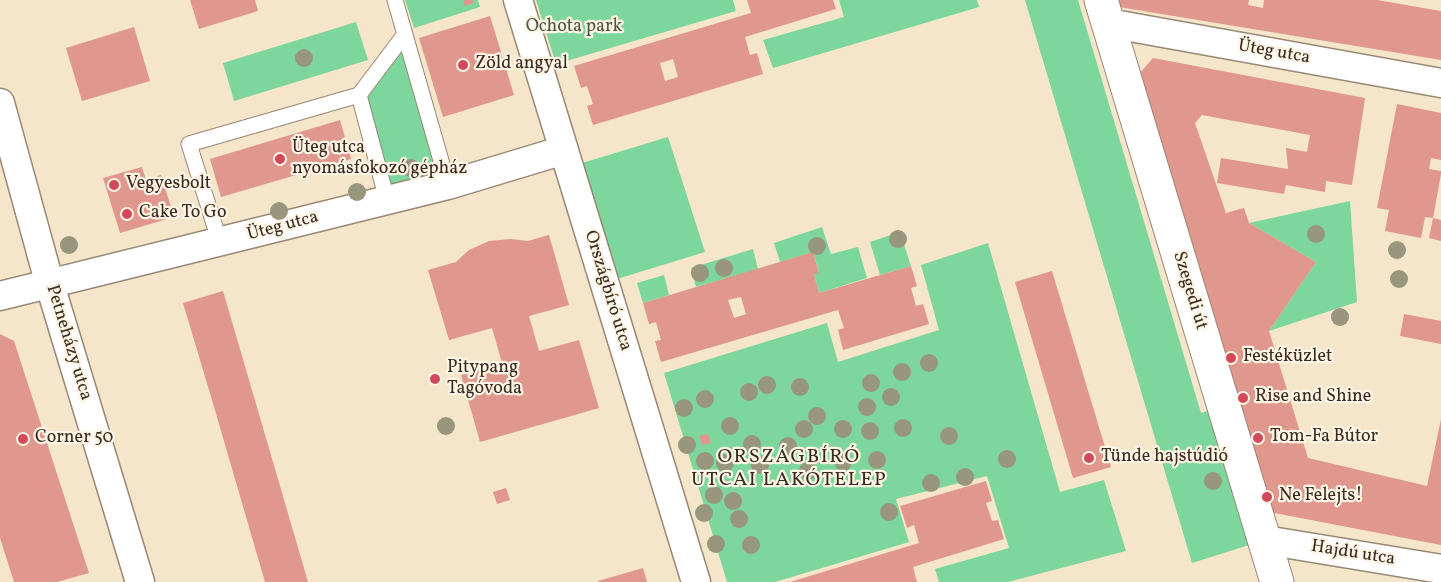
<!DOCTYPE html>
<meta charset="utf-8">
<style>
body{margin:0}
canvas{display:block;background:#f5e5ca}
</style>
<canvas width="1441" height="582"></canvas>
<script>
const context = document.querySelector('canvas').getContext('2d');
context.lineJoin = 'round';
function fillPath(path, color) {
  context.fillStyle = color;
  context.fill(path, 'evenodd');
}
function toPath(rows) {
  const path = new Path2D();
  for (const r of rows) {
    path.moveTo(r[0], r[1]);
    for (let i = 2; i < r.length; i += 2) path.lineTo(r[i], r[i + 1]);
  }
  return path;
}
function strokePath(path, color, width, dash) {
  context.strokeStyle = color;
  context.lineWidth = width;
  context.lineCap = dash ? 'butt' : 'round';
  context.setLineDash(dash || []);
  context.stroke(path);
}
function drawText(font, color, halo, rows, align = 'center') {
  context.font = font + ' Vollkorn,serif';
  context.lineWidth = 4.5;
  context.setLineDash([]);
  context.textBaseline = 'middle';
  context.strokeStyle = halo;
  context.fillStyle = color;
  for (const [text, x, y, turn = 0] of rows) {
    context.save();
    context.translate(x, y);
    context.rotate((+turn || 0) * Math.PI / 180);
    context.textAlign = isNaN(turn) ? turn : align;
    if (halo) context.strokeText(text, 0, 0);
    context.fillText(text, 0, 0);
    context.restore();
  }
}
fillPath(toPath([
 [405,0,478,0,480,7,414,28],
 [536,0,733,0,736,11,556,64],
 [839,0,977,0,979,7,773,68,763,40,844,17],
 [1025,0,1078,0,1201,413,1224,406,1265,540,1192,563],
 [356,22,368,60,234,101,223,63],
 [405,34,448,185,387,200,359,95],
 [668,137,705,252,604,283,569,167],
 [1350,201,1357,302,1269,331,1316,262,1249,223],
 [822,227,831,254,858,247,867,278,819,293,814,274,819,272,813,252,780,262,774,243],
 [900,232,911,266,880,275,870,242],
 [988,243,1060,492,1104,480,1126,551,1008,582,939,582,935,569,1009,548,987,476,896,499,909,542,775,582,727,582,664,373,827,323,838,362,939,330,921,265],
 [753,249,758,269,696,287,691,268],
 [664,275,669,295,643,303,637,283]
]), '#7dd69b');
fillPath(toPath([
 [190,0,255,0,258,11,199,29],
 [463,0,473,0,474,3,465,6],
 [747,0,833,0,836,9,745,37,750,55,757,53,763,74,593,125,587,106,593,104,587,86,581,88,574,66,751,13],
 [673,59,678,77,665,81,660,63],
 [1112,0,1249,0,1248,5,1263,8,1264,0,1377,0,1441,11,1441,60,1113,6],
 [490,16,514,95,443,117,419,38],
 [134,27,150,81,82,101,66,48],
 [1153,58,1365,98,1352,185,1326,181,1325,192,1286,185,1284,194,1217,183,1221,158,1288,169,1286,148,1307,152,1310,135,1202,115,1195,123,1226,213,1244,208,1249,223,1316,262,1269,331,1308,458,1427,486,1441,419,1441,545,1264,511,1133,81],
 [1397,104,1441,113,1441,160,1431,158,1429,169,1441,171,1441,174,1433,218,1425,217,1421,238,1385,231,1389,210,1377,208],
 [340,120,351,159,221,197,210,159],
 [142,167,146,180,161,175,174,217,120,233,103,178],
 [1433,218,1441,220,1441,241,1429,238],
 [549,235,569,305,529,316,539,351,579,340,599,408,480,442,461,375,502,363,492,328,449,340,428,270,456,262,469,250,489,241,511,239,528,241],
 [813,252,819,273,814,274,819,293,911,266,917,286,911,288,916,306,923,304,929,324,843,350,838,330,844,328,838,310,661,362,655,341,661,340,656,322,649,324,643,303],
 [741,297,746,314,734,318,728,300],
 [1052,271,1111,467,1073,478,1015,282],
 [223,291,280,486,308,582,265,582,212,400,183,303],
 [1404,314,1441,321,1441,344,1400,336],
 [0,334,14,341,89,573,57,582,14,582,0,538],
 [708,434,711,443,702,445,699,436],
 [986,481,992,501,986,503,992,521,998,520,1004,539,913,567,917,582,790,582,919,543,914,525,907,528,900,506],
 [506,488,510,500,497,504,493,492],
 [643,568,647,582,598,582,598,581]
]), '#e0978e');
const lane = toPath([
 [395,0,448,185],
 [359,95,387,200],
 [220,243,189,144,359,95,405,34]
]);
const street = toPath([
 [518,0,696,582],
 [1108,23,1441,83],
 [0,103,50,285,140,582],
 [0,296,448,185,564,150],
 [1265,540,1441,569]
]);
const secondary = toPath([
 [1101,0,1277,582]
]);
strokePath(lane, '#988874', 17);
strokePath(street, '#988874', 31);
strokePath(secondary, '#988874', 35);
strokePath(lane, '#fff', 15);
strokePath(street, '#fff', 28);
strokePath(secondary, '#fff', 33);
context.fillStyle = '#98967c';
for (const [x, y] of [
 [304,58],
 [411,168],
 [357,192],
 [279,211],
 [1316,234],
 [898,239],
 [69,245],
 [817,246],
 [1397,250],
 [724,268],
 [700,273],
 [1399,279],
 [1340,317],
 [929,363],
 [902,372],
 [871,383],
 [767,385],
 [800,387],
 [749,392],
 [891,397],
 [705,399],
 [867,407],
 [684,408],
 [817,416],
 [446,426],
 [730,426],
 [903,428],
 [804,429],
 [843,429],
 [870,431],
 [949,436],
 [752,444],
 [687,445],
 [788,446],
 [1007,459],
 [877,460],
 [705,461],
 [843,462],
 [725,463],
 [760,465],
 [808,471],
 [965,477],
 [1213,481],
 [931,483],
 [714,495],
 [733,501],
 [889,512],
 [704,513],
 [739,519],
 [716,544],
 [751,545]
]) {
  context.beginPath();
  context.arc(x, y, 9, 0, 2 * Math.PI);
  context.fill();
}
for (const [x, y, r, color] of [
 [463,65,6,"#d1495b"],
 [280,159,6,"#d1495b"],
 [114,185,6,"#d1495b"],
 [127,214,6,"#d1495b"],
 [1231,358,6,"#d1495b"],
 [435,379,6,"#d1495b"],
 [1243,398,6,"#d1495b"],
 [1258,438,6,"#d1495b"],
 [23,439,6,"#d1495b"],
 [1089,458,6,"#d1495b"],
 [1267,497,6,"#d1495b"]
]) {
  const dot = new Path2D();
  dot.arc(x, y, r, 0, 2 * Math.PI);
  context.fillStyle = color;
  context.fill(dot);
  strokePath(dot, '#fcf5e5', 2);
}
drawText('18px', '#4c553d', '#fcf5e5', [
 ["Ochota park",574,28]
]);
drawText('18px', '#3b2a1e', '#fcf5e5', [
 ["Üteg utca",1274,53,10],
 ["Üteg utca",283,227,-15],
 ["Országbíró utca",607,291,73],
 ["Szegedi út",1189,291,73],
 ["Petneházy utca",68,343,73],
 ["Hajdú utca",1353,554,9]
]);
drawText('18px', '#3b2a1e', '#fcf5e5', [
 ["Zöld angyal",475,65],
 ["Üteg utca",292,149],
 ["nyomásfokozó gépház",292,170],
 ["Vegyesbolt",126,185],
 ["Cake To Go",139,214],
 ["Festéküzlet",1243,358],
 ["Pitypang",447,369],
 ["Tagóvoda",447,390],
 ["Rise and Shine",1255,398],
 ["Tom-Fa Bútor",1270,438],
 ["Corner 50",35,439],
 ["Tünde hajstúdió",1101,458],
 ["Ne Felejts!",1279,497]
], 'left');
context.letterSpacing = '1.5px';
drawText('20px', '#3b2a1e', '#fcf5e5', [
 ["ORSZÁGBÍRÓ",789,458],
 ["UTCAI LAKÓTELEP",789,481]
]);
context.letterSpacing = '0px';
</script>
